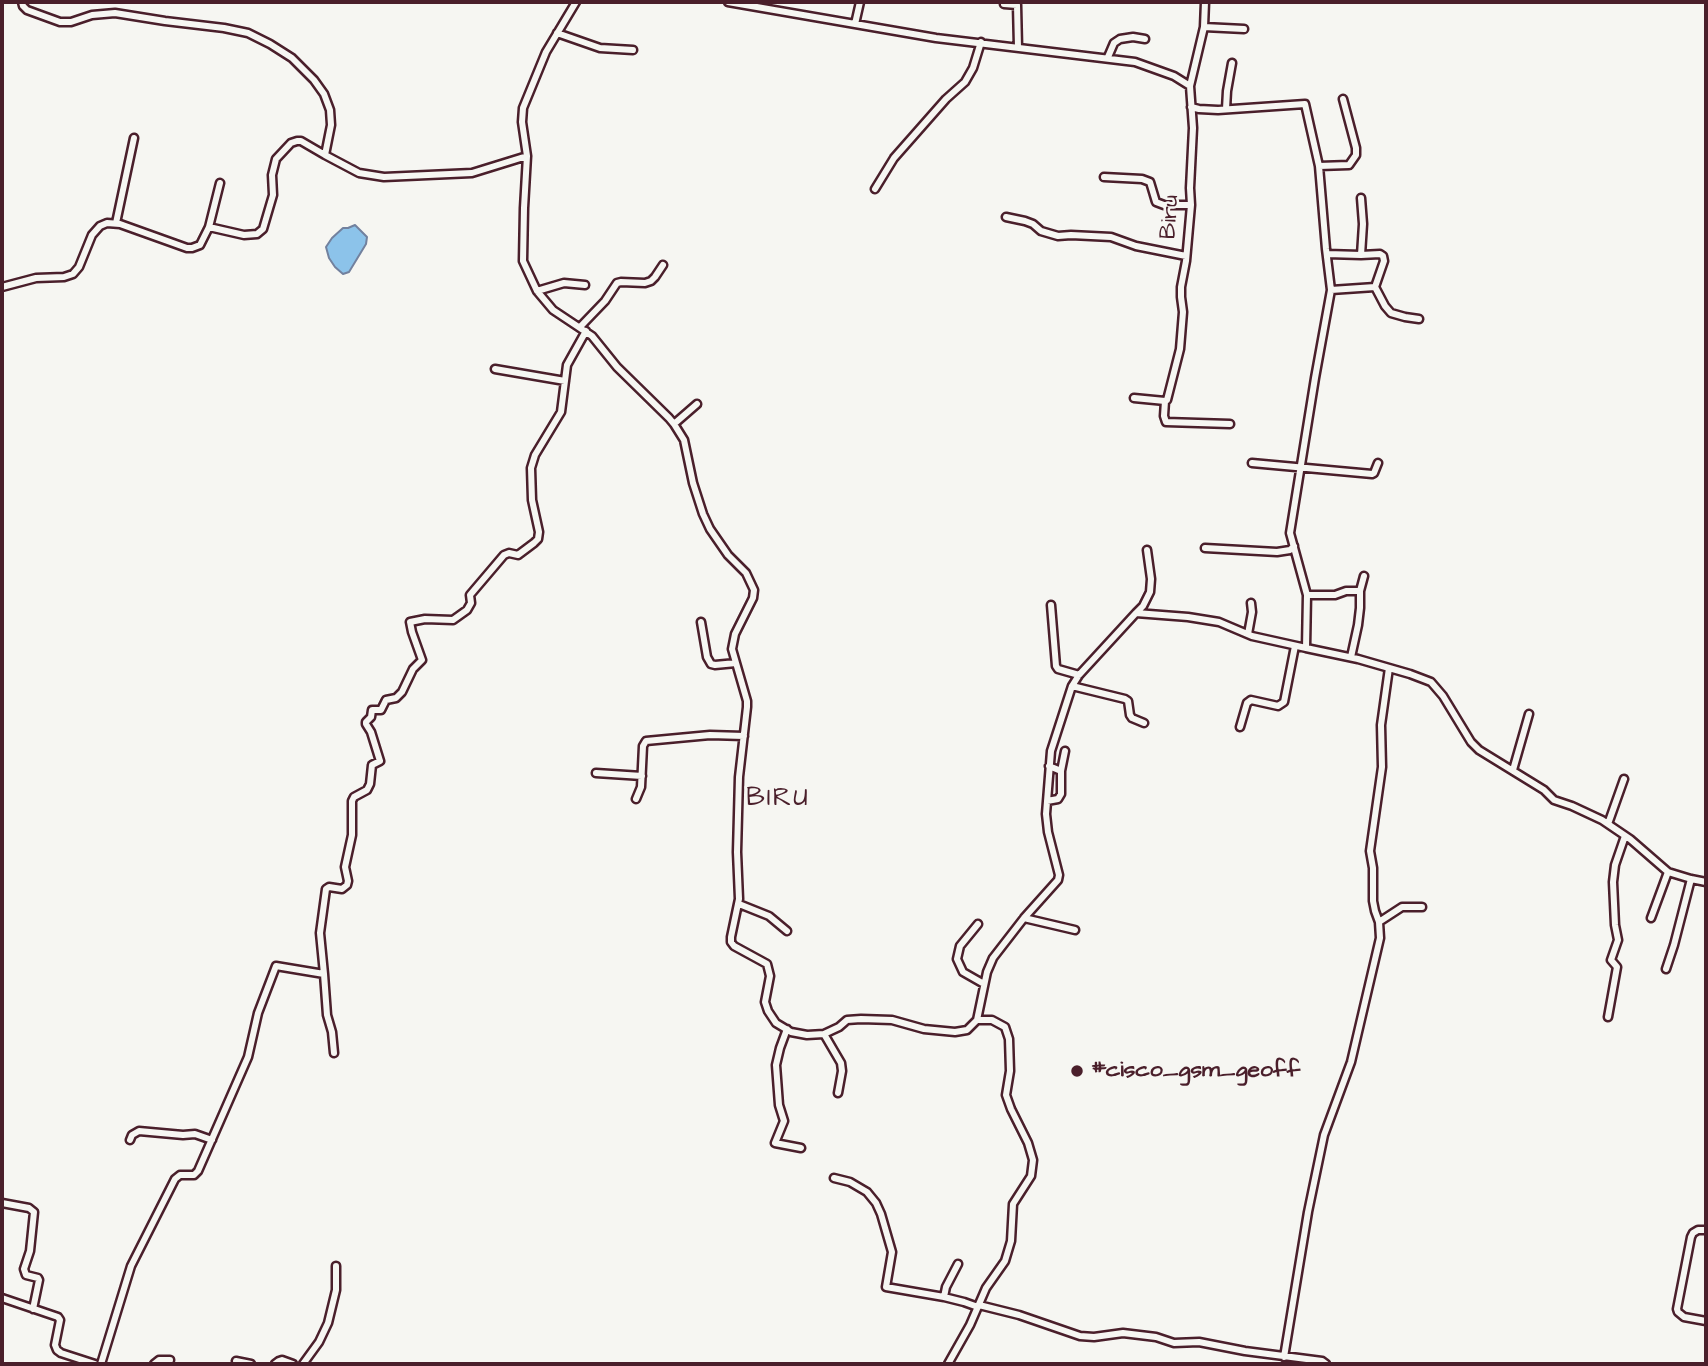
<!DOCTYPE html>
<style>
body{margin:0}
#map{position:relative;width:1708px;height:1366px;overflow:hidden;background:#f6f6f2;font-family:"Architects Daughter",sans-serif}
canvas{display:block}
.frame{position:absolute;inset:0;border:4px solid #4a1f2b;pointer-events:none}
</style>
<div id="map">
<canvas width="1708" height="1366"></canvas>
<div class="frame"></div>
</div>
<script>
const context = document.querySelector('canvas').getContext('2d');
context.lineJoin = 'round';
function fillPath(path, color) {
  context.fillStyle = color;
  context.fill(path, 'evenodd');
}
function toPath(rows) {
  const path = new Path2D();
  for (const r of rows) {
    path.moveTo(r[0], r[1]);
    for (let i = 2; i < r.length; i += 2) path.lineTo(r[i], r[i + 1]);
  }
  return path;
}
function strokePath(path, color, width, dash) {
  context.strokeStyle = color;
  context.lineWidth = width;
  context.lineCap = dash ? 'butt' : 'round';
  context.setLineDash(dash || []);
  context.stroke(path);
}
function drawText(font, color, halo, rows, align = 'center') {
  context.font = font + ' "Architects Daughter",sans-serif';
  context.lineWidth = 5;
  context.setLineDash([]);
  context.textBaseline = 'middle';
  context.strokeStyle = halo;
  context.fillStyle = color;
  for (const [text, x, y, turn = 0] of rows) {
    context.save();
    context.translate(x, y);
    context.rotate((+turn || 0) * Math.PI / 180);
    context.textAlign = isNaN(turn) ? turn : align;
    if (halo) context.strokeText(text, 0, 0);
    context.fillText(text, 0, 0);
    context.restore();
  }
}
const water = toPath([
 [355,225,367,237,366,244,349,272,343,274,335,267,329,258,326,247,332,238,343,228,348,228,355,225]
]);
fillPath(water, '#8cc3ea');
strokePath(water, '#72819e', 2);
const minor = toPath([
 [728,2,936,38,1135,62,1174,76,1190,86],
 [1004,4,1017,5,1018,47],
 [855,24,860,2],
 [1204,27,1244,29],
 [557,33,600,48,633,50],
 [1108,57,1114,43,1120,39,1133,37,1145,39],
 [1226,109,1227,91,1232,63],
 [325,155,359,173,384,177,472,173,527,156,522,122,523,108,546,52,576,2],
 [527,156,524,208,523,261,537,291,553,310,592,336,617,367,669,418,674,424,684,440,693,483,703,514,710,529,728,555,746,573,754,590,753,598,735,634,732,649,747,701,747,707,739,777,737,852,739,899,731,937,731,942,734,946,767,964,770,976,765,1002,768,1011,776,1023,791,1032,807,1035,824,1034,839,1027,847,1020,861,1019,892,1020,924,1029,955,1032,967,1030,977,1020,987,972,993,958,1024,918,1058,880,1059,875,1048,832,1046,814,1051,751,1072,686,1079,675,1136,613,1188,617,1219,622,1252,636,1306,648,1307,595,1290,533,1315,378,1331,290,1326,249,1319,166,1305,104,1218,110,1199,109,1191,107],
 [1319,166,1349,165,1356,155,1356,148,1343,99],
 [1104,177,1142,179,1150,182,1156,202,1164,205,1191,205],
 [875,189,894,158,946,99,965,82,973,68,981,42],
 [1361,198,1363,224,1361,255],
 [1006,217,1025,221,1033,224,1041,231,1058,236,1071,235,1111,237,1136,246,1186,256],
 [116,223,134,138],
 [209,227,220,183],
 [1327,254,1361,255,1380,254,1383,256,1384,261,1375,287],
 [2,287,36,278,64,277,73,274,79,267,92,235,100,226,107,223,120,224,187,248,192,248,200,245,209,227,244,235,257,234,263,229,273,195,272,175,276,159,291,143,297,141,301,141,325,155,331,125,330,110,324,94,314,80,292,58,270,44,248,33,224,28,165,21,115,13,92,15,71,22,60,22,27,10,23,6,22,2],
 [1331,290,1375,287,1385,306,1391,313,1405,317,1419,319],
 [537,291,564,283,585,285],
 [580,327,605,301,617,283,621,282,645,283,651,281,655,277,663,265],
 [495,369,565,381],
 [1134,398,1165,401,1167,400,1180,349,1183,312,1181,297,1181,287,1186,261,1191,205,1190,188,1193,128,1190,86,1204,27,1205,2],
 [1165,401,1164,416,1166,422,1230,424],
 [674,424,697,404],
 [1252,463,1372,474,1374,473,1378,463],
 [1205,548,1277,552,1290,550,1294,546],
 [1307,595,1335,595,1346,591,1360,591,1364,576],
 [1051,605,1056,666,1058,669,1079,675],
 [1136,613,1143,606,1150,592,1151,579,1147,550],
 [701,622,707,657,711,664,715,665,736,663],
 [1248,634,1252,612,1251,603],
 [1306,648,1358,659,1410,674,1431,682,1443,696,1471,742,1479,750,1544,790,1554,800,1572,806,1602,820,1630,839,1668,872,1691,879,1706,882],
 [1351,657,1358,625,1360,608,1360,591],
 [1072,686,1125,699,1128,701,1130,715,1132,718,1144,723],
 [1240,727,1247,703,1251,700,1278,706,1284,702,1295,646],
 [1513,770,1529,714],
 [1061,771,1065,751],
 [596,773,642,776],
 [636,799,641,787,643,746,646,741,710,735,744,736],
 [1047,801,1058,799,1061,794,1061,771,1049,766],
 [1608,824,1624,779],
 [739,904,769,916,787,931],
 [1024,918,1075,930],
 [1651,918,1668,872],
 [1379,922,1402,907,1422,907],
 [978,924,960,946,957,959,963,972,984,984],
 [1666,969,1674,945,1691,879],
 [324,974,320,933,326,889,329,887,342,889,347,885,348,881,345,867,352,835,352,801,354,797,367,790,370,784,372,765,380,761,371,732,366,724,366,722,371,717,372,710,381,710,386,700,396,698,402,692,413,669,422,660,412,632,410,622,425,619,453,620,467,610,471,603,470,595,504,555,509,553,518,555,534,543,538,539,539,532,532,500,531,468,535,455,561,412,567,365,586,331],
 [1608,1017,1617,967,1611,960,1618,940,1615,925,1613,882,1615,865,1625,836],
 [787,1029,780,1048,776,1065,779,1105,784,1121,775,1143,801,1148],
 [824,1034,841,1063,842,1071,838,1093],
 [130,1140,132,1135,139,1131,183,1135,195,1134,212,1140],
 [834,1178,850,1182,867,1192,876,1203,881,1214,892,1252,886,1287,944,1297],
 [2,1203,29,1208,34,1212,30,1251,24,1269,26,1275,38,1278,39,1280,33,1309],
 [1706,1230,1698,1230,1693,1233,1691,1237,1677,1309,1678,1312,1684,1317,1706,1321],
 [958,1264,946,1287,944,1297,964,1302,978,1307],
 [2,1298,58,1317,60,1320,55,1345,57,1350,61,1353,95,1364],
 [979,1305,1019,1315,1080,1336,1094,1337,1123,1333,1156,1337,1174,1343,1199,1342,1245,1351,1322,1361,1326,1364],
 [1284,1357,1308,1212,1324,1135,1351,1062,1380,938,1379,922,1375,911,1373,901,1373,868,1370,851,1382,767,1381,725,1389,668],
 [236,1361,251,1364],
 [101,1364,131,1266,175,1179,180,1175,194,1175,198,1171,248,1057,258,1013,276,966,324,974,327,1015,332,1032,334,1053],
 [154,1364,159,1360,170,1360],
 [275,1364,279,1361,282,1360,293,1364],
 [303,1364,319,1342,328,1323,336,1290,336,1266],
 [948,1364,970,1325,986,1288,1005,1261,1011,1241,1013,1204,1031,1176,1033,1160,1028,1143,1011,1109,1006,1095,1010,1071,1009,1039,1005,1027,992,1020,977,1020]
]);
strokePath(minor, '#4a1f2b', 11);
strokePath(minor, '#f6f6f2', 6);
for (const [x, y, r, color] of [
 [1077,1071,7,"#4a1f2b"]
]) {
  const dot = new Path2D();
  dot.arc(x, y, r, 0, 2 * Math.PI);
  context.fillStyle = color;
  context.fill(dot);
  strokePath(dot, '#f6f6f2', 2.5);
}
drawText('23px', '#4a1f2b', '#f6f6f2', [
 ["Biru",1171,217,-86]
]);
drawText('bold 23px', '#4a1f2b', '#f6f6f2', [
 ["#cisco_gsm_geoff",1091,1071]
], 'left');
context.letterSpacing = '2px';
drawText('26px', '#4a1f2b', '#f6f6f2', [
 ["BIRU",778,800]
]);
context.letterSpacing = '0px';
</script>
